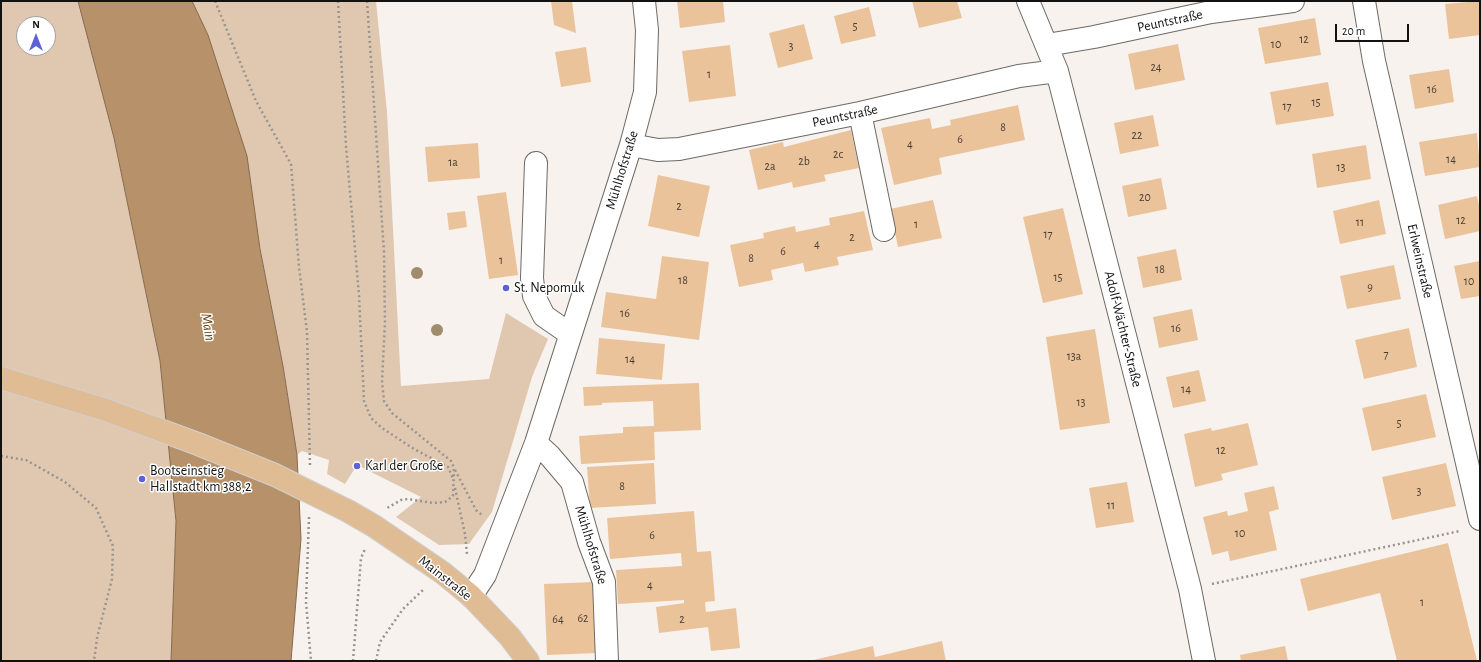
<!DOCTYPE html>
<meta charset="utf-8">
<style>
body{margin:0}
#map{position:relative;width:1481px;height:662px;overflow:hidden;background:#f7f2ee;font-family:"Alegreya Sans",sans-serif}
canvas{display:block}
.frame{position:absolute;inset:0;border:2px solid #131211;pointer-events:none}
.north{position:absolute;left:16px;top:16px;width:40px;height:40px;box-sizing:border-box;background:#fff;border:1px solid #a1a0a0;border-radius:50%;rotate:0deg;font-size:11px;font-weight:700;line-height:16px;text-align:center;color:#131211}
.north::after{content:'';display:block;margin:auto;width:14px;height:18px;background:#5d61d9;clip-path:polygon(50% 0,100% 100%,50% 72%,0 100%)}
.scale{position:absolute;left:1335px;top:24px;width:74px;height:18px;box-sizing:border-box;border:2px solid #131211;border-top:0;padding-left:5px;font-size:12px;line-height:14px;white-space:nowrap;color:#131211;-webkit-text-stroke:3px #fff;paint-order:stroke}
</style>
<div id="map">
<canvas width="1481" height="662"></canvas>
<div class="frame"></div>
<div class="north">N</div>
<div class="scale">20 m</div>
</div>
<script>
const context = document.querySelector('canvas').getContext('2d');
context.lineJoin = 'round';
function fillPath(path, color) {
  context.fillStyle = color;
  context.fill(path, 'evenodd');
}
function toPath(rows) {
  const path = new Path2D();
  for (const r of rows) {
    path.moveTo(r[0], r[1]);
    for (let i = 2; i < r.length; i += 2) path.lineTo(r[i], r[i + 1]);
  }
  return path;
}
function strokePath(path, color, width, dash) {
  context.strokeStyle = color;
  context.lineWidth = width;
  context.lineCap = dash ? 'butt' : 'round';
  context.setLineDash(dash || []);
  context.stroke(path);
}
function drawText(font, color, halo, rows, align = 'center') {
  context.font = font + ' "Alegreya Sans",sans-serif';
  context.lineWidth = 3;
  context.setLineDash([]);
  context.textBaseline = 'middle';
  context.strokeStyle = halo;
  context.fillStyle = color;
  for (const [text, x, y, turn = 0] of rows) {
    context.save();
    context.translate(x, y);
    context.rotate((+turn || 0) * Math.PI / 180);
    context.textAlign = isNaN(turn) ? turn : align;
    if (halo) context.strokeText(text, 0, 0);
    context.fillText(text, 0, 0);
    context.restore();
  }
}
fillPath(toPath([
 [1,1,78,1,84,19,114,138,160,361,176,521,171,661,1,661],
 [24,24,48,24,48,48,24,48],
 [192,1,376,1,387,112,401,386,489,379,506,313,548,339,532,377,492,512,469,544,439,545,396,517,421,497,357,465,345,484,327,474,329,460,302,451,297,455,283,366,260,249]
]), '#e0c8b0');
const water = toPath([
 [78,1,192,1,208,35,247,156,260,249,283,366,297,455,301,539,291,661,171,661,176,521,160,361,114,138,78,1]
]);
fillPath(water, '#b6916a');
strokePath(water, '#856b4f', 1);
fillPath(toPath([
 [551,1,572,1,576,33,554,25],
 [677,1,723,1,725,22,680,28],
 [912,1,957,1,962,18,919,28],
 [1480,1,1480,35,1449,39,1445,4],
 [869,7,876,36,841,44,834,16],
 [1315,18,1321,55,1265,64,1258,28],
 [804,24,813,59,778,68,769,33],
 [1178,44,1185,80,1135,90,1128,54],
 [730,45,736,96,689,102,682,51],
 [586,47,591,82,561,87,555,52],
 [1449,69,1454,102,1415,109,1409,75],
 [1328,82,1334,116,1276,125,1270,92],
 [1018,105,1025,140,939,158,942,174,894,185,881,128,930,118,932,129,951,125,950,120],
 [1153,115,1159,146,1120,154,1114,123],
 [851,130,859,168,824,175,826,181,793,188,792,182,758,190,749,150,783,142,784,147],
 [1477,133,1480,167,1425,176,1419,142],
 [478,143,480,178,428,182,425,147],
 [1366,145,1371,179,1317,188,1312,154],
 [658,175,710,186,699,237,648,226],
 [1161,178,1167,209,1128,217,1122,186],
 [506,192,518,275,489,279,477,196],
 [1477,196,1480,209,1480,231,1445,239,1438,205],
 [933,200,942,238,898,247,890,209],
 [1379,200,1386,234,1340,244,1333,211],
 [1063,208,1083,294,1043,303,1023,217],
 [465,211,467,227,449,230,447,213],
 [864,211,873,250,837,257,839,265,805,272,803,263,771,270,773,280,739,287,730,245,764,238,763,233,795,226,796,232,830,225,829,218],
 [1176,249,1182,280,1143,288,1137,257],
 [662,256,709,262,699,340,601,327,606,292,656,299],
 [1480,261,1480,296,1461,299,1454,266],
 [1394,265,1401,299,1347,309,1340,276],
 [1192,309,1198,340,1159,348,1153,317],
 [1409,328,1417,367,1364,379,1355,340],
 [1095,329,1110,423,1060,430,1046,337],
 [599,338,665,344,662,380,596,374],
 [1199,370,1206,401,1173,408,1166,377],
 [699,383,701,430,654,432,655,460,581,464,579,436,623,433,623,427,654,426,653,401,602,403,602,405,584,406,583,387],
 [1426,394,1436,437,1372,451,1362,408],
 [1248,423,1258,465,1221,474,1223,480,1195,487,1184,434,1211,428,1212,431],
 [654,463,656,504,590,508,587,467],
 [1446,463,1456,506,1392,520,1382,477],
 [1127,482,1134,522,1096,528,1089,488],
 [1274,486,1279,509,1269,512,1277,550,1230,561,1228,551,1212,555,1203,517,1227,511,1228,516,1248,511,1244,493],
 [694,511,697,552,711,551,715,601,705,602,706,612,736,608,740,648,711,651,708,627,659,633,656,607,684,603,684,600,618,604,616,570,682,566,681,553,610,559,607,518],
 [1448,543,1477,661,1397,661,1380,593,1308,611,1300,579],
 [594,582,597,653,547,655,544,584],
 [942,641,946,661,809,661,873,646,875,657],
 [1285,646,1288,661,1241,661,1240,655]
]), '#ebc39b');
const minor = toPath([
 [1028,1,1057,71,1190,589,1204,661],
 [1364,1,1374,61,1480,519],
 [1047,45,1094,37,1211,12,1293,1],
 [860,113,884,230],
 [631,145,658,150,679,149,860,113,1019,76,1057,71],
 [536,163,532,278,534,296,544,316,570,334],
 [536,443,550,456,572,482,589,542,604,582,607,661],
 [471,596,485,575,536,443,631,145,645,92,647,30,644,1]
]);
const major = toPath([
 [348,511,374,526,443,573,471,596,510,637,528,661]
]);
strokePath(minor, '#6e6a66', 24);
strokePath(major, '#d0d0cf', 24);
strokePath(toPath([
 [215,1,256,101,291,164,299,267,307,332,310,466],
 [338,1,346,146,359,295,364,401,371,418,382,428,414,449,448,467,454,481],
 [367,1,384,252,385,323,382,381,384,401,392,413,451,461,454,468,453,496,445,502,433,503,408,499,401,500,387,508],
 [1,456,26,460,65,482,96,508,113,546,112,579,97,638,94,661],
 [455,470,476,510,482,515],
 [455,488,465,534,467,554],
 [309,517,306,602,311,661],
 [1212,584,1460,531],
 [353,661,361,558,365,549],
 [376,661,380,642,403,609,424,589]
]), '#979491', 2.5, [2, 3]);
strokePath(minor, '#fff', 22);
strokePath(major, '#e0bc94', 22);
const majorBridge = toPath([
 [1,378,103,409,198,444,275,475,348,511]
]);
strokePath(majorBridge, '#d0d0cf', 24, []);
strokePath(majorBridge, '#e0bc94', 22);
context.fillStyle = '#a18b6d';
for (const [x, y] of [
 [417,273],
 [437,330]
]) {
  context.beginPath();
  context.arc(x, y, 6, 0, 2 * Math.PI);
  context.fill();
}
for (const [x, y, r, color] of [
 [506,288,4,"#5d61d9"],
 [357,466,4,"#5d61d9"],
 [142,479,4,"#5d61d9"]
]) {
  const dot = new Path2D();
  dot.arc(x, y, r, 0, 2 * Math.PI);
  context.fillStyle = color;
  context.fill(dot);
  strokePath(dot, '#fff', 1.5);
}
drawText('12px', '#493e34', null, [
 ["5",855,26],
 ["12",1304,39],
 ["10",1276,44],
 ["3",791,46],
 ["24",1156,67],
 ["1",709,74],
 ["16",1432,89],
 ["15",1316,102],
 ["17",1287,106],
 ["8",1003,127],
 ["22",1137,135],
 ["6",960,139],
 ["4",910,144],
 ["2c",838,154],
 ["14",1451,159],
 ["2b",804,161],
 ["1a",453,162],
 ["2a",770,166],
 ["13",1341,167],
 ["20",1145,197],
 ["2",679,206],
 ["12",1461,220],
 ["11",1360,222],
 ["1",916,224],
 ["17",1048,234],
 ["2",852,237],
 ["4",817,244],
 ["6",783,251],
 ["8",751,258],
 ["1",501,260],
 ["18",1160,269],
 ["15",1058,277],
 ["18",683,280],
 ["10",1469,281],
 ["9",1370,287],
 ["16",625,313],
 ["16",1176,328],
 ["7",1386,354],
 ["13a",1074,356],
 ["14",630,359],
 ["14",1186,389],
 ["13",1081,402],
 ["5",1399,423],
 ["12",1221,450],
 ["8",622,486],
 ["3",1419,491],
 ["11",1111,505],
 ["10",1240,533],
 ["6",652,535],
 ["4",650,585],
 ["1",1422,602],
 ["62",583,618],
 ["64",558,619],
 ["2",682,619]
]);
drawText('14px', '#131211', '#fff', [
 ["Peuntstraße",1170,21,-12],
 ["Peuntstraße",845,116,-12],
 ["Mühlhofstraße",622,170,-73],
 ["Erlweinstraße",1420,261,77],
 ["Adolf-Wächter-Straße",1123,329,76],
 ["Mühlhofstraße",591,545,73],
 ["Mainstraße",445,578,38]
]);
drawText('14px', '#131211', '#fff', [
 ["St. Nepomuk",514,288],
 ["Karl der Große",365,466],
 ["Bootseinstieg",150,471],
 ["Hallstadt km 388,2",150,487]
], 'left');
drawText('italic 15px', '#6a4415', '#fff', [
 ["Main",208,327,80]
]);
</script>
